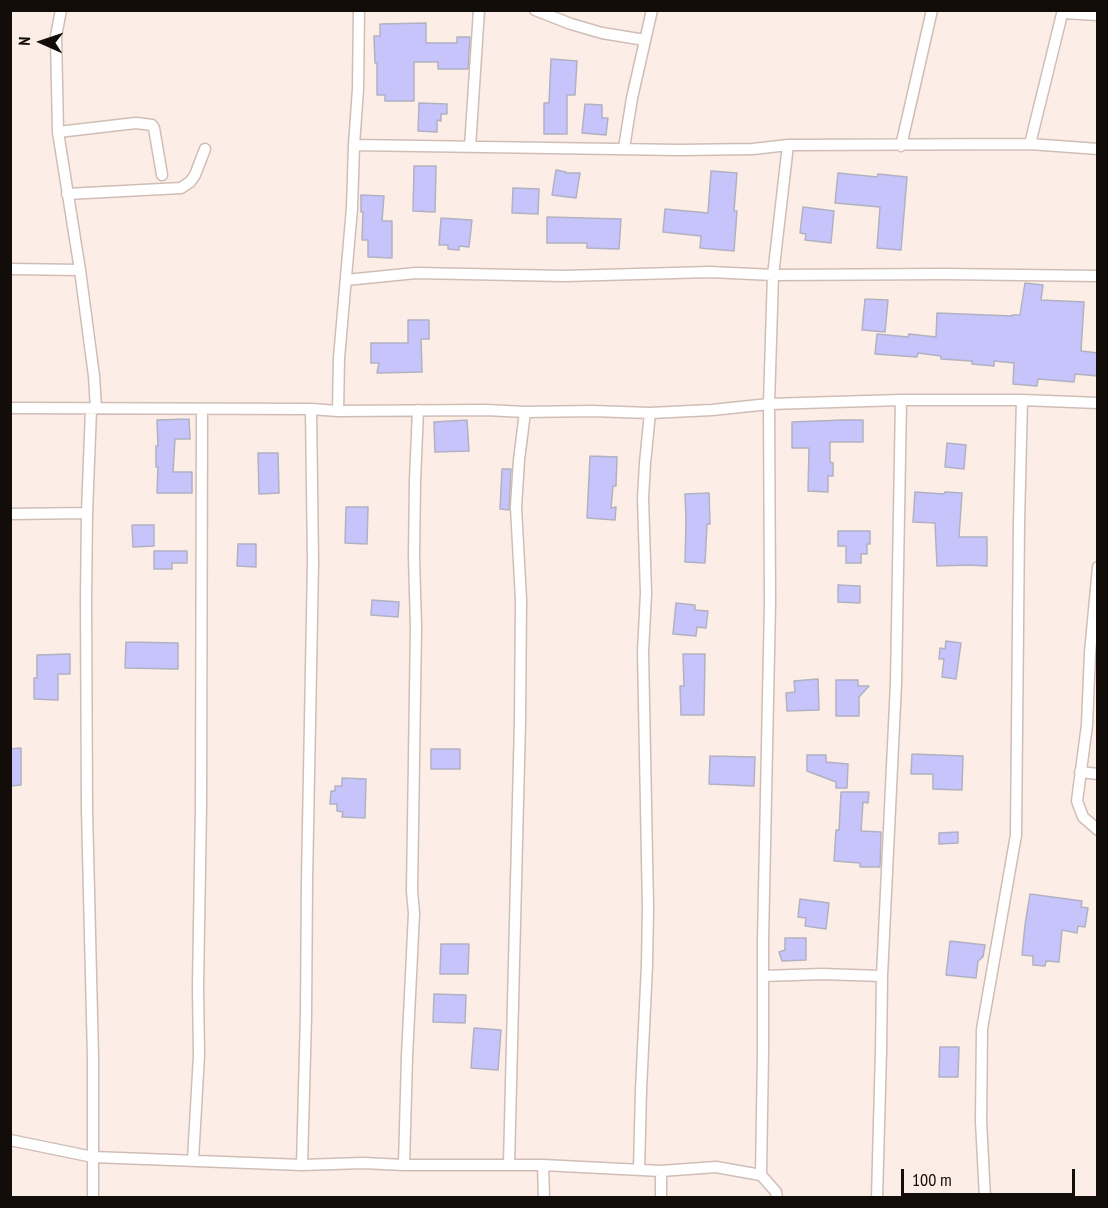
<!DOCTYPE html>
<style>
body{margin:0}
#map{position:relative;width:1108px;height:1208px;overflow:hidden;background:#fcede7;font-family:"PT Sans Narrow",sans-serif}
canvas{display:block}
.frame{position:absolute;inset:0;border:12px solid #130d0a;pointer-events:none}
.north{position:absolute;left:12px;top:12px;width:60px;height:60px;-webkit-text-stroke:4px #fcede7;paint-order:stroke;rotate:273deg;font-size:16px;font-weight:700;line-height:24px;text-align:center;color:#130d0a}
.north::after{content:'';display:block;margin:auto;width:21px;height:27px;background:#130d0a;clip-path:polygon(50% 0,100% 100%,50% 72%,0 100%)}
.scale{position:absolute;left:901px;top:1169px;width:174px;height:27px;box-sizing:border-box;border:3px solid #130d0a;border-top:0;padding-left:8px;font-size:18px;line-height:21px;white-space:nowrap;color:#130d0a;-webkit-text-stroke:4px #fcede7;paint-order:stroke}
</style>
<div id="map">
<canvas width="1108" height="1208"></canvas>
<div class="frame"></div>
<div class="north">N</div>
<div class="scale">100 m</div>
</div>
<script>
const context = document.querySelector('canvas').getContext('2d');
context.lineJoin = 'round';
function fillPath(path, color) {
  context.fillStyle = color;
  context.fill(path, 'evenodd');
}
function toPath(rows) {
  const path = new Path2D();
  for (const r of rows) {
    path.moveTo(r[0], r[1]);
    for (let i = 2; i < r.length; i += 2) path.lineTo(r[i], r[i + 1]);
  }
  return path;
}
function strokePath(path, color, width, dash) {
  context.strokeStyle = color;
  context.lineWidth = width;
  context.lineCap = dash ? 'butt' : 'round';
  context.setLineDash(dash || []);
  context.stroke(path);
}
const building = toPath([
 [426,23,426,43,457,43,457,37,470,37,468,69,438,69,438,62,414,62,414,101,385,101,385,95,377,95,377,63,375,63,374,36,380,36,380,24,426,23],
 [551,59,577,61,575,95,567,95,567,134,544,134,544,103,549,103,551,59],
 [419,103,447,104,447,114,441,114,441,121,437,120,437,132,418,131,419,103],
 [585,104,602,105,602,118,608,118,606,135,582,133,585,104],
 [414,166,436,166,435,212,413,211,414,166],
 [556,170,566,172,566,173,580,173,576,198,552,195,556,170],
 [711,171,737,173,734,211,737,211,734,251,700,248,701,236,663,232,665,209,708,213,711,171],
 [838,173,877,177,878,174,907,177,901,250,877,248,880,207,835,203,838,173],
 [513,188,539,189,538,214,512,213,513,188],
 [361,195,384,196,382,221,392,221,392,258,368,257,368,240,362,240,363,212,361,212,361,195],
 [803,207,834,211,831,243,805,240,806,234,800,233,803,207],
 [547,217,621,219,619,249,587,248,587,243,547,243,547,217],
 [441,218,472,220,469,247,459,246,459,250,448,249,448,245,439,245,441,218],
 [1025,283,1043,285,1041,300,1084,302,1081,351,1098,353,1098,376,1075,374,1074,382,1038,379,1037,386,1013,384,1014,363,994,361,994,366,972,364,972,361,941,359,941,356,918,353,917,357,875,354,877,334,908,337,909,334,936,337,937,313,1012,316,1012,315,1020,315,1025,283],
 [865,299,888,300,885,332,862,330,865,299],
 [408,320,429,320,429,339,421,339,422,372,377,373,379,363,371,363,371,343,408,343,408,320],
 [189,419,190,439,175,439,173,472,192,472,192,493,157,493,158,467,156,467,156,446,158,446,157,420,189,419],
 [467,420,469,451,435,452,434,422,467,420],
 [844,420,863,420,863,442,830,442,830,462,833,463,833,476,828,476,828,492,808,491,809,448,792,448,792,422,844,420],
 [947,443,966,445,964,469,945,467,947,443],
 [258,453,278,453,279,493,259,494,258,453],
 [590,456,617,457,616,486,613,486,611,508,616,507,615,520,587,518,590,456],
 [502,469,511,469,509,510,500,509,502,469],
 [915,492,944,494,945,492,962,493,959,537,987,537,987,566,968,565,937,566,935,523,913,522,915,492],
 [709,493,710,524,707,524,705,563,685,562,686,520,685,494,709,493],
 [346,507,368,507,367,544,345,543,346,507],
 [132,525,154,525,154,546,133,547,132,525],
 [838,531,870,531,870,544,867,544,867,554,861,554,861,563,846,563,846,546,838,546,838,531],
 [238,544,256,544,256,567,237,566,238,544],
 [154,551,187,551,187,563,172,563,172,569,154,569,154,551],
 [838,585,860,586,860,603,838,602,838,585],
 [372,600,399,602,398,617,371,615,372,600],
 [676,603,695,605,695,610,708,611,706,628,697,627,696,636,673,634,676,603],
 [946,641,961,643,956,679,942,677,944,659,939,659,940,648,945,649,946,641],
 [126,642,178,643,178,669,125,668,126,642],
 [70,654,70,674,58,674,58,700,34,699,34,678,37,678,37,655,70,654],
 [683,654,705,654,704,715,681,715,680,686,684,686,683,654],
 [818,679,819,710,787,711,786,693,795,692,794,681,818,679],
 [836,680,858,680,858,686,869,686,859,697,859,716,836,716,836,680],
 [21,748,21,785,10,786,10,749,21,748],
 [431,749,460,749,460,769,431,769,431,749],
 [912,754,963,756,962,790,933,789,933,774,911,774,912,754],
 [807,755,826,755,826,762,848,764,847,788,836,788,836,782,807,771,807,755],
 [710,756,755,757,754,786,709,784,710,756],
 [342,778,366,779,365,818,342,817,343,812,337,811,337,804,330,804,331,791,335,791,335,786,342,786,342,778],
 [841,792,869,792,868,803,863,802,861,831,881,832,880,867,860,867,860,863,834,861,836,830,839,830,841,792],
 [958,832,958,843,939,844,939,833,958,832],
 [1030,894,1082,901,1081,907,1088,908,1085,927,1078,926,1077,933,1062,930,1059,962,1046,961,1045,966,1033,965,1033,956,1022,955,1025,925,1030,894],
 [800,899,829,903,826,929,805,926,806,918,798,917,800,899],
 [785,938,806,938,806,960,782,961,779,952,785,950,785,938],
 [950,941,985,945,983,957,978,961,976,978,946,975,950,941],
 [441,944,469,944,468,974,440,974,441,944],
 [434,994,466,995,465,1023,433,1022,434,994],
 [474,1028,501,1030,498,1070,471,1068,474,1028],
 [940,1047,959,1047,958,1077,939,1077,940,1047]
]);
fillPath(building, '#c7c4fc');
strokePath(building, '#b1b1c1', 1.5);
const street = toPath([
 [535,10,571,24,602,33,645,40],
 [1063,13,1098,15],
 [58,132,136,123,152,125,154,128,162,175],
 [1030,144,1063,10],
 [354,145,679,150,753,149,788,145,1030,144,1098,149],
 [901,146,932,10],
 [470,147,479,10],
 [624,148,632,98,652,10],
 [67,194,181,188,190,182,195,175,205,149],
 [10,269,80,270],
 [346,280,416,273,565,276,710,272,773,275,945,274,1098,276],
 [10,408,311,409,338,411,486,410,525,412,592,411,650,413,712,410,769,404,901,400,1022,400,1098,403],
 [338,411,339,358,352,208,354,145,358,89,359,10],
 [10,514,87,513],
 [1098,567,1090,653,1087,725,1077,801,1083,817,1098,830],
 [1080,772,1098,774],
 [763,976,822,974,882,976],
 [10,1140,93,1157,93,1058,87,810,86,599,87,513,91,409,96,409,94,376,80,270,58,132,56,36,61,10],
 [193,1160,199,1055,198,987,201,806,202,410],
 [509,1164,520,721,521,600,516,507,519,460,525,412],
 [302,1165,306,1015,307,880,313,563,311,409],
 [404,1165,407,1057,414,913,412,891,416,627,414,557,415,480,418,410],
 [543,1165,544,1198],
 [639,1170,641,1090,647,965,648,908,643,652,646,593,643,498,645,463,650,413],
 [661,1171,661,1198],
 [761,1175,763,1052,763,940,770,603,769,404,773,275,788,145],
 [93,1198,93,1157,302,1165,363,1163,404,1165,543,1165,661,1171,716,1167,761,1175,776,1192,777,1198],
 [877,1198,881,1051,882,976,896,683,901,400],
 [985,1198,981,1121,982,1029,1016,835,1019,523,1022,400]
]);
strokePath(street, '#d0beb6', 13);
strokePath(street, '#fff', 10);
</script>
